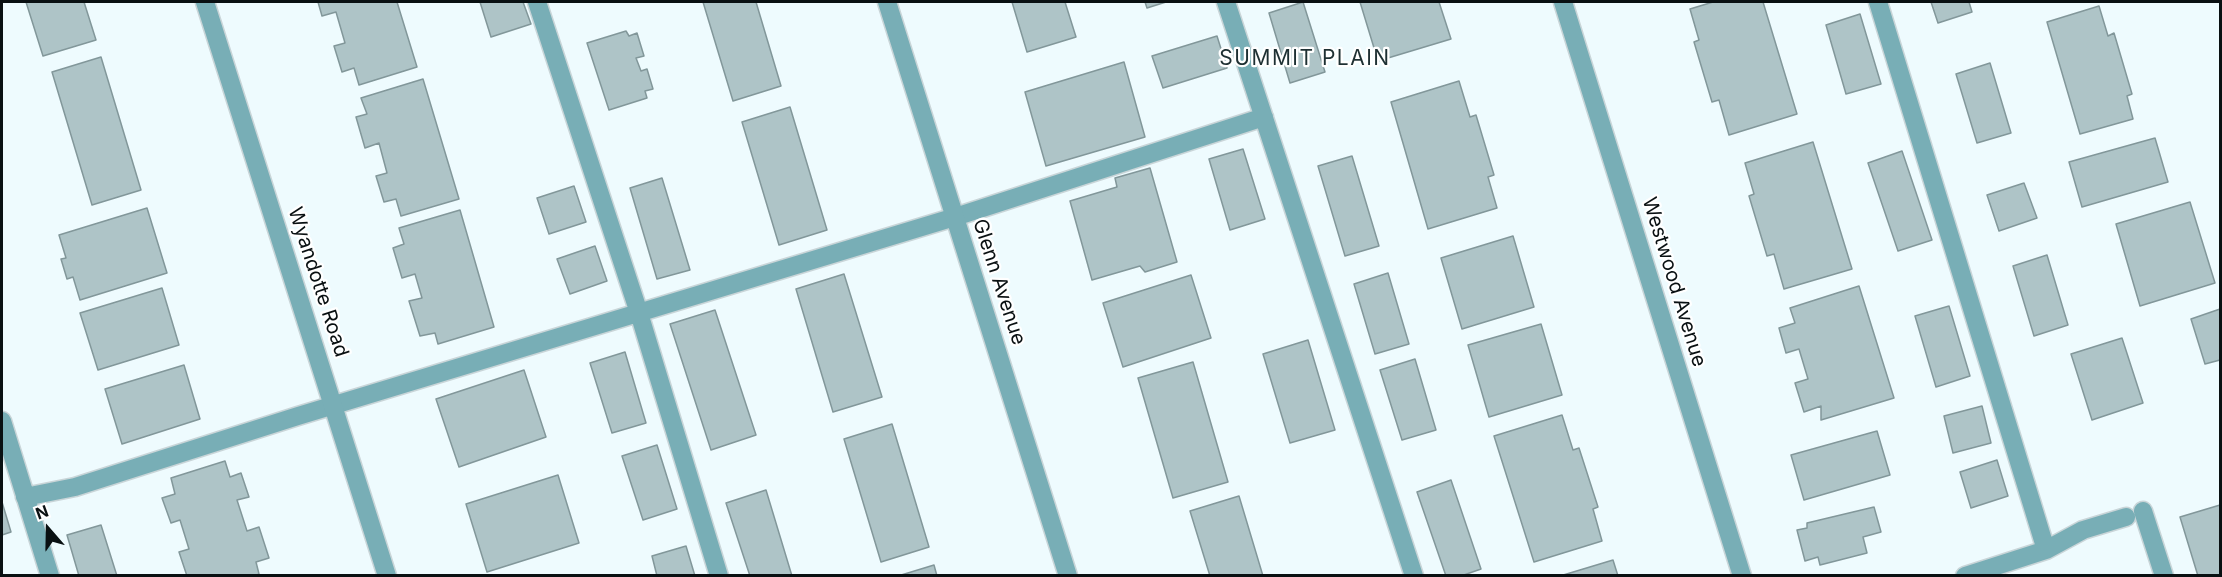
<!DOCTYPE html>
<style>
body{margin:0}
#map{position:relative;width:2222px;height:577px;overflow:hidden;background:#eefbfe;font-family:Inter,sans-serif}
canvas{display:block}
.frame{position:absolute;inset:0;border:3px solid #091012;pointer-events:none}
.north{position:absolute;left:18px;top:499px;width:60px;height:60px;-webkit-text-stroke:4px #fff;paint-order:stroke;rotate:340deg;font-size:16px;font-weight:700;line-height:24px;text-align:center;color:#091012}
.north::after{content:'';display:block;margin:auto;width:21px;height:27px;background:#091012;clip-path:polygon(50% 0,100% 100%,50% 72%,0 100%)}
</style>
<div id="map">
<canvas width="2222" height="577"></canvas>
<div class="frame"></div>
<div class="north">N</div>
</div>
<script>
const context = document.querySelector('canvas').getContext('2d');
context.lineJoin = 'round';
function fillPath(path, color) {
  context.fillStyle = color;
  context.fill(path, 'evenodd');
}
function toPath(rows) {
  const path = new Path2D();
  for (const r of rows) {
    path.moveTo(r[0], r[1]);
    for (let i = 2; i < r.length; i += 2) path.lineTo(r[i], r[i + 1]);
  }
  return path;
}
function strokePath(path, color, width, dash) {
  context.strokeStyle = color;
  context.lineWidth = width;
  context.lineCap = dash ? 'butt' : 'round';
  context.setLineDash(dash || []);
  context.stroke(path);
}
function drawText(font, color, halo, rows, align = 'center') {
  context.font = font + ' Inter,sans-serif';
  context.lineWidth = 4.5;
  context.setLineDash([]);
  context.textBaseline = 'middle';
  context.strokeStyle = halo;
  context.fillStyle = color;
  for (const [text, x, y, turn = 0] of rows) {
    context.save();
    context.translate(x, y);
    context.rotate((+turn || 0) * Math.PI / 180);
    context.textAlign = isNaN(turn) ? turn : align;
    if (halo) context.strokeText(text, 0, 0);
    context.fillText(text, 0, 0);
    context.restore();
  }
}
const building = toPath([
 [26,2,84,2,96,40,43,56,26,2],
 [318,2,397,2,417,67,359,85,354,68,342,72,334,46,345,43,336,12,322,16,318,2],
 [480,2,523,2,531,24,491,37,480,2],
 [703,2,756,2,781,86,733,101,703,2],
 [1012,2,1065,2,1076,37,1027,52,1012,2],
 [1145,2,1166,2,1147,8,1145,2],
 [1303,2,1325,72,1290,83,1269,13,1303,2],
 [1360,2,1439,2,1451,39,1378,61,1360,2],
 [1713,2,1763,2,1797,114,1729,135,1719,100,1712,102,1694,42,1699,40,1690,9,1713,2],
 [1931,2,1969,2,1972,12,1938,23,1931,2],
 [2099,6,2108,36,2114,33,2132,94,2127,96,2133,119,2080,134,2047,22,2099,6],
 [1860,14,1881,84,1846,94,1826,25,1860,14],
 [626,31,629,36,637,33,644,56,636,58,641,71,647,69,653,89,645,91,647,98,609,110,587,43,626,31],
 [1217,36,1227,68,1163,88,1152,56,1217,36],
 [101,57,141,190,92,205,52,72,101,57],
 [1124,62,1145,137,1046,166,1025,92,1124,62],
 [1990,63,2011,133,1977,143,1956,74,1990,63],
 [423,79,459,199,401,216,396,199,384,202,376,176,387,173,379,143,365,148,356,117,367,114,361,98,423,79],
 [1459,81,1470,117,1476,115,1494,175,1488,177,1497,208,1428,229,1391,102,1459,81],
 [790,107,827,230,779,245,742,122,790,107],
 [2155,138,2168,182,2082,207,2069,162,2155,138],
 [1813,142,1852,269,1784,289,1774,254,1767,256,1749,196,1754,194,1745,163,1813,142],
 [1243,149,1265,219,1230,230,1209,159,1243,149],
 [1902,151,1932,240,1898,251,1868,163,1902,151],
 [1352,156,1379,246,1345,256,1318,166,1352,156],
 [1150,168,1177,262,1145,272,1140,266,1092,280,1070,201,1117,187,1115,178,1150,168],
 [662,178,690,270,657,279,630,188,662,178],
 [2024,183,2037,218,1999,231,1987,195,2024,183],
 [574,186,586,222,549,234,537,198,574,186],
 [2190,202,2215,283,2140,306,2116,224,2190,202],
 [147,208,167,273,80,300,73,277,67,279,61,259,66,258,59,235,147,208],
 [460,210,494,327,438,344,435,333,420,336,409,301,422,298,415,274,402,278,393,248,404,244,399,228,460,210],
 [1513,236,1534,307,1462,329,1441,258,1513,236],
 [595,246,607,281,570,294,557,259,595,246],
 [2047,255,2068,325,2034,336,2013,266,2047,255],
 [1388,273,1409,344,1375,354,1354,284,1388,273],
 [844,274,882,397,833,412,796,289,844,274],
 [1191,275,1211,338,1123,367,1103,303,1191,275],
 [1859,286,1894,398,1821,420,1821,406,1804,412,1795,383,1808,379,1799,349,1786,353,1779,328,1795,323,1790,308,1859,286],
 [162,288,179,345,98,370,80,313,162,288],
 [1949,306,1970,376,1936,387,1915,316,1949,306],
 [2220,309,2220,360,2205,364,2191,319,2220,309],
 [715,310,756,435,711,450,670,324,715,310],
 [1541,324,1562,395,1489,417,1468,345,1541,324],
 [2122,338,2143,403,2092,420,2071,354,2122,338],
 [1308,340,1335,430,1290,443,1263,354,1308,340],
 [625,352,646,423,612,433,590,363,625,352],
 [1415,359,1436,430,1402,440,1380,370,1415,359],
 [1193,362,1228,482,1173,498,1138,378,1193,362],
 [184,365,200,419,122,444,105,389,184,365],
 [524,370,546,437,459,467,436,399,524,370],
 [1982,406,1991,443,1953,453,1944,416,1982,406],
 [1562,415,1573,450,1579,448,1598,507,1593,509,1602,541,1534,562,1494,436,1562,415],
 [892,424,929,547,881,562,844,439,892,424],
 [1877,431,1890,475,1804,500,1791,455,1877,431],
 [657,445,677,509,643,520,622,456,657,445],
 [1997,460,2008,496,1971,508,1960,472,1997,460],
 [225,461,230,477,241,473,249,497,237,500,247,531,259,527,269,558,256,562,259,574,254,576,187,576,179,552,189,549,180,520,171,523,162,498,175,494,171,478,225,461],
 [558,475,579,543,487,572,466,504,558,475],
 [1451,480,1481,569,1461,576,1446,576,1417,492,1451,480],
 [766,490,792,576,750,576,726,503,766,490],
 [1239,496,1263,576,1210,576,1190,511,1239,496],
 [2,502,11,532,2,535,2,502],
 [2220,505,2220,576,2198,576,2180,517,2220,505],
 [1874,507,1881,532,1863,537,1867,553,1820,565,1818,557,1805,561,1797,530,1807,528,1807,523,1874,507],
 [101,525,117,576,79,576,67,535,101,525],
 [686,546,695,576,657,576,652,556,686,546],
 [1613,560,1618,576,1560,576,1613,560],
 [934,565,937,576,898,576,934,565]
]);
fillPath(building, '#aec4c7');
strokePath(building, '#82979a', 1.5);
const lane = toPath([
 [537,2,639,313,719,576],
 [1226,2,1414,576],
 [1878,2,2046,550],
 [2,421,50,576],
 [25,497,75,487,298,416,955,217,1264,117],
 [2143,511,2164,576],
 [1965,576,2046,550,2083,530,2126,517]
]);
const street = toPath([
 [205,2,387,576],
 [887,2,1068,576],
 [1563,2,1742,576]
]);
strokePath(lane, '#c9d5d8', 21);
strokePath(street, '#c9d5d8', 21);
strokePath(lane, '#78aeb6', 18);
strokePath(street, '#78aeb6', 18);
drawText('20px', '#091012', '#fff', [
 ["Wyandotte Road",318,282,72],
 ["Glenn Avenue",999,282,72],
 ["Westwood Avenue",1674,282,73]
]);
context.letterSpacing = '1.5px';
drawText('21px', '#1e3033', '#fff', [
 ["SUMMIT PLAIN",1305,59]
]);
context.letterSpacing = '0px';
</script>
